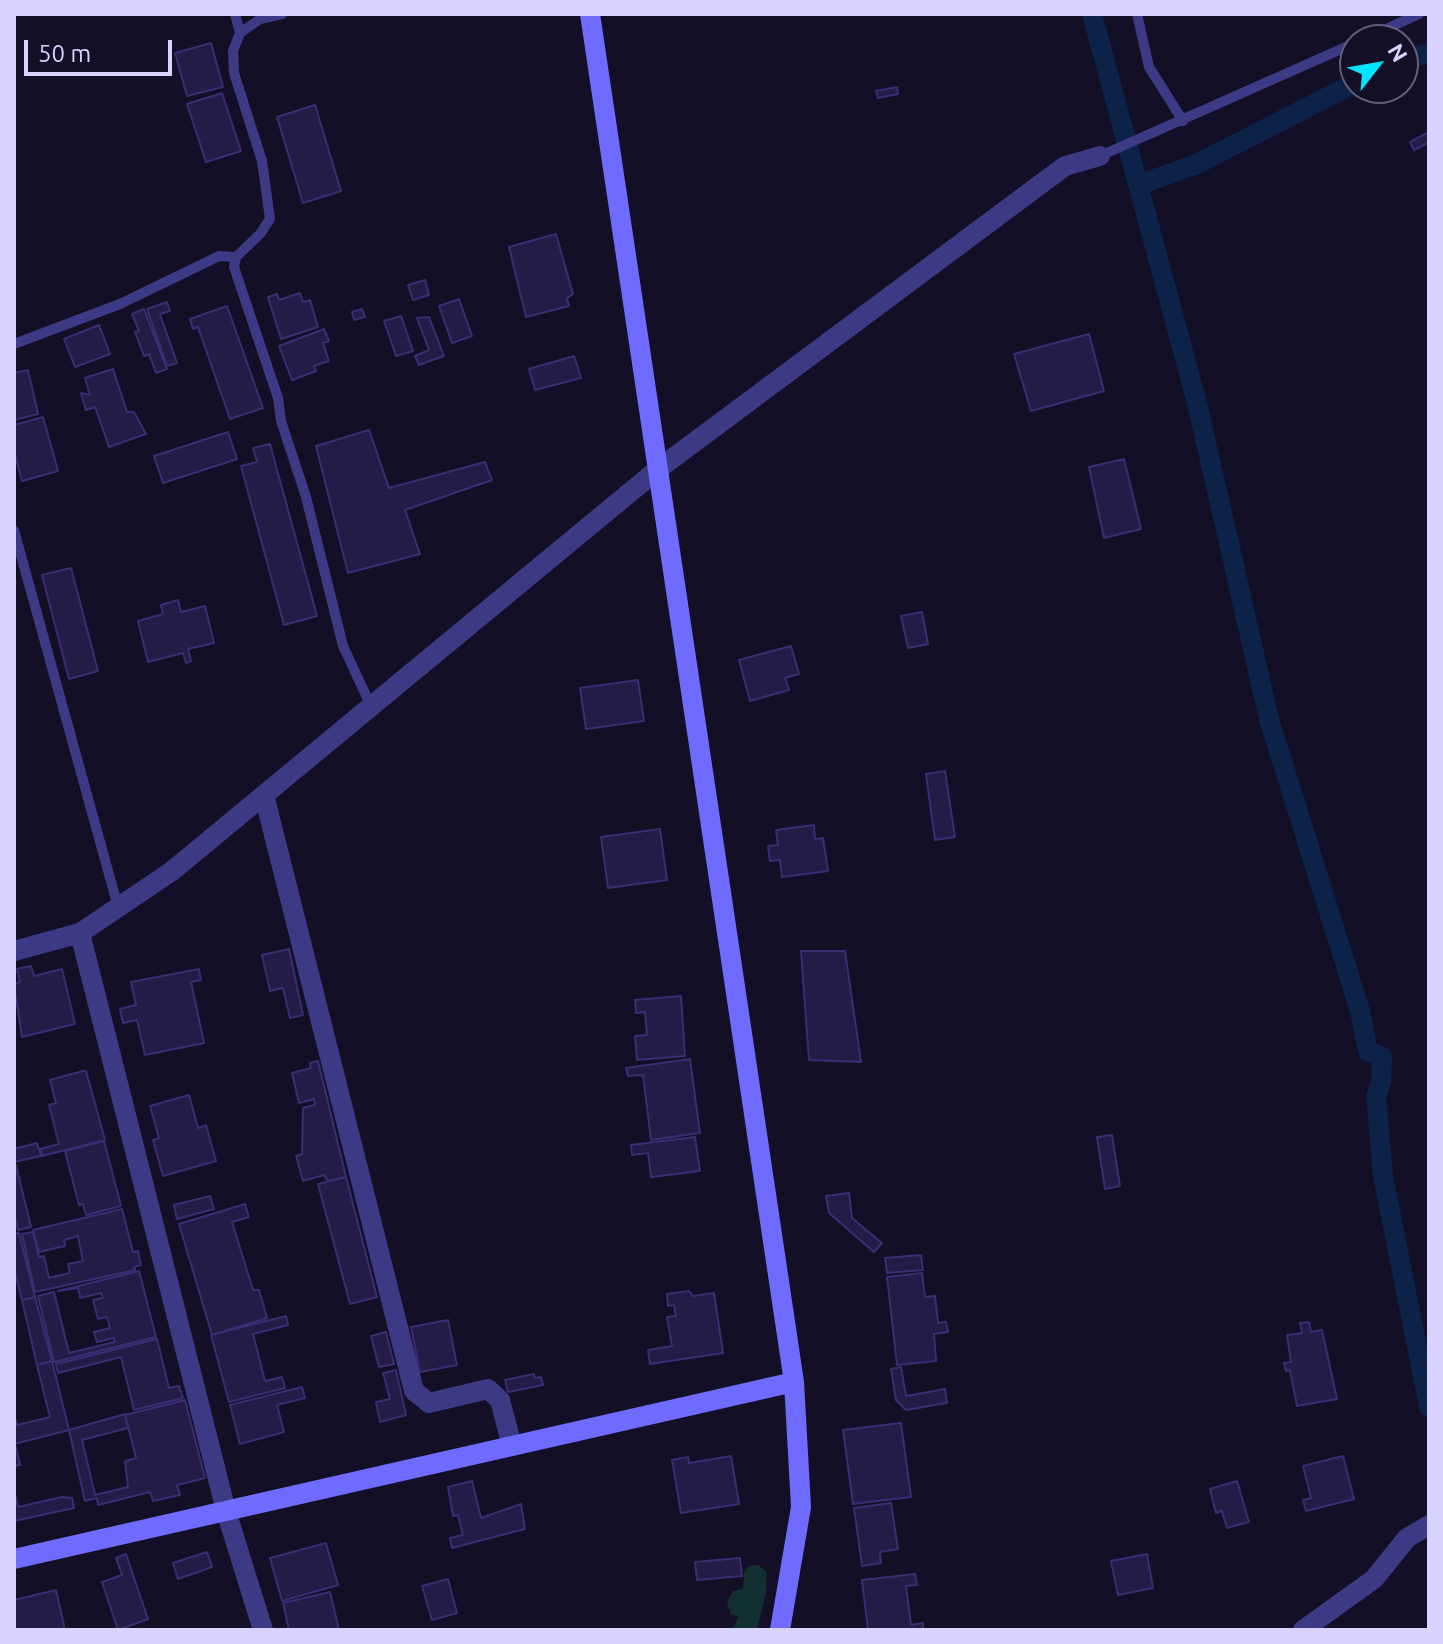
<!DOCTYPE html>
<style>
body{margin:0}
#map{position:relative;width:1443px;height:1644px;overflow:hidden;background:#130f26;font-family:Ubuntu,sans-serif}
canvas{display:block}
.frame{position:absolute;inset:0;border:16px solid #d9d4ff;pointer-events:none}
.north{position:absolute;left:1339px;top:24px;width:80px;height:80px;box-sizing:border-box;background:#130f26;border:2px solid #625e7d;border-radius:50%;rotate:59deg;font-size:22px;font-weight:700;line-height:32px;text-align:center;color:#d9d4ff}
.north::after{content:'';display:block;margin:auto;width:28px;height:36px;background:#00e5ff;clip-path:polygon(50% 0,100% 100%,50% 72%,0 100%)}
.scale{position:absolute;left:24px;top:40px;width:148px;height:36px;box-sizing:border-box;border:4px solid #d9d4ff;border-top:0;padding-left:10px;font-size:24px;line-height:28px;white-space:nowrap;color:#d9d4ff;-webkit-text-stroke:6px #130f26;paint-order:stroke}
</style>
<div id="map">
<canvas width="1443" height="1644"></canvas>
<div class="frame"></div>
<div class="north">N</div>
<div class="scale">50 m</div>
</div>
<script>
const context = document.querySelector('canvas').getContext('2d');
context.lineJoin = 'round';
function fillPath(path, color) {
  context.fillStyle = color;
  context.fill(path, 'evenodd');
}
function toPath(rows) {
  const path = new Path2D();
  for (const r of rows) {
    path.moveTo(r[0], r[1]);
    for (let i = 2; i < r.length; i += 2) path.lineTo(r[i], r[i + 1]);
  }
  return path;
}
function strokePath(path, color, width, dash) {
  context.strokeStyle = color;
  context.lineWidth = width;
  context.lineCap = dash ? 'butt' : 'round';
  context.setLineDash(dash || []);
  context.stroke(path);
}
fillPath(toPath([
 [758,1565,767,1572,766,1592,757,1630,732,1630,739,1616,731,1615,727,1602,733,1591,743,1589,744,1573,749,1566]
]), '#12302f');
strokePath(toPath([
 [1092,14,1197,403,1269,719,1360,1011,1368,1051,1382,1057,1381,1082,1376,1096,1383,1176,1429,1407],
 [1403,60,1429,53],
 [1138,185,1197,164,1355,83]
]), '#0c2248', 20);
const building = toPath([
 [211,43,223,87,187,96,175,53,211,43],
 [897,87,898,94,878,98,876,91,897,87],
 [222,93,241,151,206,162,187,104,222,93],
 [315,105,341,191,303,203,277,117,315,105],
 [1429,132,1429,146,1428,143,1414,150,1410,142,1429,132],
 [556,234,573,294,567,298,569,306,526,317,509,247,556,234],
 [425,280,429,295,413,300,408,285,425,280],
 [300,293,303,302,310,300,318,327,281,339,268,297,277,294,279,300,300,293],
 [459,299,472,336,452,343,439,306,459,299],
 [167,302,170,311,160,314,177,363,167,366,147,309,167,302],
 [227,306,263,408,230,419,198,327,193,329,190,319,227,306],
 [144,309,167,369,156,373,149,354,144,356,135,332,139,331,132,314,144,309],
 [362,309,365,317,354,320,352,312,362,309],
 [401,316,413,351,396,356,384,321,401,316],
 [429,317,444,356,419,365,415,356,429,350,417,318,429,317],
 [99,325,110,354,75,367,64,339,99,325],
 [324,329,329,341,323,343,329,361,314,366,316,371,292,380,279,346,324,329],
 [1089,334,1104,391,1031,411,1014,354,1089,334],
 [574,356,581,378,535,390,529,369,574,356],
 [113,369,127,412,134,412,146,434,109,447,95,407,86,410,81,393,90,395,85,378,113,369],
 [28,370,38,414,14,420,14,373,28,370],
 [43,417,58,471,22,481,14,451,14,425,43,417],
 [369,430,389,488,485,462,492,480,405,510,420,554,348,573,316,446,369,430],
 [228,432,237,459,163,483,154,456,228,432],
 [270,444,317,616,284,625,241,466,257,462,253,448,270,444],
 [1124,459,1141,529,1104,538,1089,467,1124,459],
 [71,568,98,671,69,679,42,575,71,568],
 [178,600,181,612,205,606,214,643,188,649,191,661,186,663,183,653,148,662,138,621,163,614,161,605,178,600],
 [922,612,928,644,908,648,901,616,922,612],
 [791,646,799,674,785,678,789,690,750,701,739,660,791,646],
 [638,680,644,721,586,729,580,688,638,680],
 [945,771,955,837,935,840,926,774,945,771],
 [814,825,815,839,823,838,828,871,782,877,780,860,770,861,768,846,778,845,776,830,814,825],
 [660,829,667,880,608,888,601,837,660,829],
 [289,949,303,1015,290,1018,283,988,270,991,262,955,289,949],
 [801,951,845,951,861,1062,809,1060,801,951],
 [31,966,34,976,62,969,75,1024,22,1037,14,984,20,982,17,969,31,966],
 [199,969,201,980,191,982,204,1043,145,1055,137,1020,123,1023,120,1009,136,1005,131,982,199,969],
 [681,996,685,1056,637,1060,635,1036,647,1035,645,1012,636,1013,635,1000,681,996],
 [690,1059,700,1133,651,1140,643,1075,628,1076,626,1068,690,1059],
 [318,1061,346,1177,328,1181,324,1175,303,1181,296,1156,302,1154,303,1108,315,1105,314,1099,299,1103,292,1073,311,1068,310,1063,318,1061],
 [83,1071,86,1071,105,1140,42,1156,40,1149,59,1144,49,1105,56,1103,50,1080,83,1071],
 [189,1095,198,1128,206,1125,216,1161,163,1176,153,1140,159,1138,150,1106,189,1095],
 [1112,1135,1120,1186,1105,1189,1097,1137,1112,1135],
 [695,1137,700,1171,651,1177,648,1153,632,1155,631,1145,695,1137],
 [104,1141,121,1206,86,1215,83,1204,79,1205,65,1151,104,1141],
 [37,1143,41,1156,14,1162,14,1149,37,1143],
 [16,1165,31,1227,18,1230,14,1213,16,1165],
 [346,1177,377,1297,350,1304,318,1184,346,1177],
 [849,1193,852,1218,882,1243,874,1252,829,1213,826,1196,849,1193],
 [210,1196,214,1209,177,1219,174,1205,210,1196],
 [245,1204,249,1217,232,1222,253,1290,259,1290,267,1318,212,1335,179,1224,245,1204],
 [122,1209,133,1252,138,1251,141,1265,134,1267,135,1270,35,1292,22,1234,33,1232,39,1257,44,1256,49,1278,70,1273,68,1264,83,1261,78,1236,64,1240,65,1246,39,1252,33,1230,122,1209],
 [19,1233,35,1297,22,1300,14,1268,14,1234,19,1233],
 [921,1255,923,1270,887,1273,885,1258,921,1255],
 [139,1271,156,1337,54,1362,38,1296,54,1292,69,1353,115,1342,114,1338,97,1342,94,1332,110,1328,107,1317,98,1319,93,1300,103,1298,101,1293,80,1298,78,1288,58,1291,139,1271],
 [922,1273,925,1297,935,1296,938,1323,946,1322,948,1332,934,1334,936,1361,897,1365,887,1277,922,1273],
 [689,1291,693,1296,714,1293,723,1353,650,1364,648,1350,672,1346,667,1317,676,1316,674,1305,668,1306,667,1294,689,1291],
 [35,1297,52,1361,37,1365,22,1300,35,1297],
 [286,1316,288,1325,253,1334,265,1381,282,1377,285,1388,229,1402,211,1335,286,1316],
 [448,1320,457,1365,420,1372,411,1327,448,1320],
 [1309,1322,1311,1332,1322,1330,1337,1399,1297,1406,1290,1370,1286,1371,1284,1363,1291,1362,1287,1335,1302,1333,1300,1323,1309,1322],
 [386,1332,394,1364,379,1367,371,1336,386,1332],
 [157,1339,169,1388,179,1386,183,1398,134,1410,121,1357,58,1373,56,1364,157,1339],
 [52,1361,69,1430,14,1444,14,1414,17,1425,50,1417,37,1365,52,1361],
 [901,1367,906,1396,945,1389,947,1403,906,1410,896,1400,891,1369,901,1367],
 [396,1370,406,1415,380,1422,376,1402,390,1399,383,1373,396,1370],
 [534,1374,535,1378,541,1377,543,1385,508,1392,505,1380,534,1374],
 [302,1387,305,1398,277,1405,284,1432,240,1444,230,1405,302,1387],
 [185,1400,205,1478,177,1485,180,1495,153,1501,150,1492,98,1505,97,1498,85,1501,69,1430,125,1414,128,1428,82,1440,95,1495,128,1487,125,1461,136,1458,125,1415,185,1400],
 [901,1423,911,1497,853,1504,843,1430,901,1423],
 [16,1447,20,1465,14,1466,14,1448,16,1447],
 [731,1456,739,1504,681,1513,672,1460,688,1457,689,1463,731,1456],
 [1343,1456,1354,1499,1306,1511,1303,1500,1311,1498,1303,1466,1343,1456],
 [472,1481,481,1518,521,1504,525,1529,452,1548,450,1538,463,1535,458,1515,453,1516,448,1487,472,1481],
 [1237,1481,1249,1522,1227,1528,1222,1511,1216,1513,1210,1489,1237,1481],
 [14,1490,18,1507,62,1497,72,1498,74,1508,14,1521,14,1490],
 [891,1503,898,1549,880,1552,881,1563,862,1566,854,1508,891,1503],
 [326,1543,338,1585,282,1601,270,1558,326,1543],
 [207,1552,212,1567,178,1579,173,1563,207,1552],
 [126,1554,148,1619,118,1630,102,1582,122,1575,116,1558,126,1554],
 [1147,1554,1153,1588,1118,1595,1111,1561,1147,1554],
 [740,1558,742,1576,697,1580,695,1562,740,1558],
 [915,1574,917,1585,906,1586,911,1625,923,1623,923,1630,868,1630,862,1580,915,1574],
 [448,1579,457,1613,432,1620,422,1586,448,1579],
 [56,1590,65,1630,14,1630,14,1600,56,1590],
 [330,1592,339,1630,289,1630,283,1603,330,1592]
]);
fillPath(building, '#241b47');
strokePath(building, '#3b2d73', 2);
strokePath(toPath([
 [235,14,240,33],
 [282,14,260,19,240,33,233,51,234,73,262,161,270,219,260,234,236,257,234,267,278,398,281,421,306,497,343,646,371,706],
 [1137,14,1149,67,1183,121],
 [1362,40,1419,14],
 [1100,156,1355,43],
 [14,344,120,304,219,256,236,257],
 [14,530,118,907]
]), '#3d3a85', 10);
strokePath(toPath([
 [264,795,414,1391,429,1403,488,1389,500,1400,512,1446],
 [80,933,226,1511,263,1630],
 [14,951,80,933,172,871,657,470,1065,166,1100,156],
 [1303,1630,1374,1579,1407,1538,1429,1525]
]), '#3d3a85', 20);
strokePath(toPath([
 [590,14,794,1382,801,1507,780,1630],
 [14,1559,794,1382]
]), '#6f6bff', 20);
</script>
